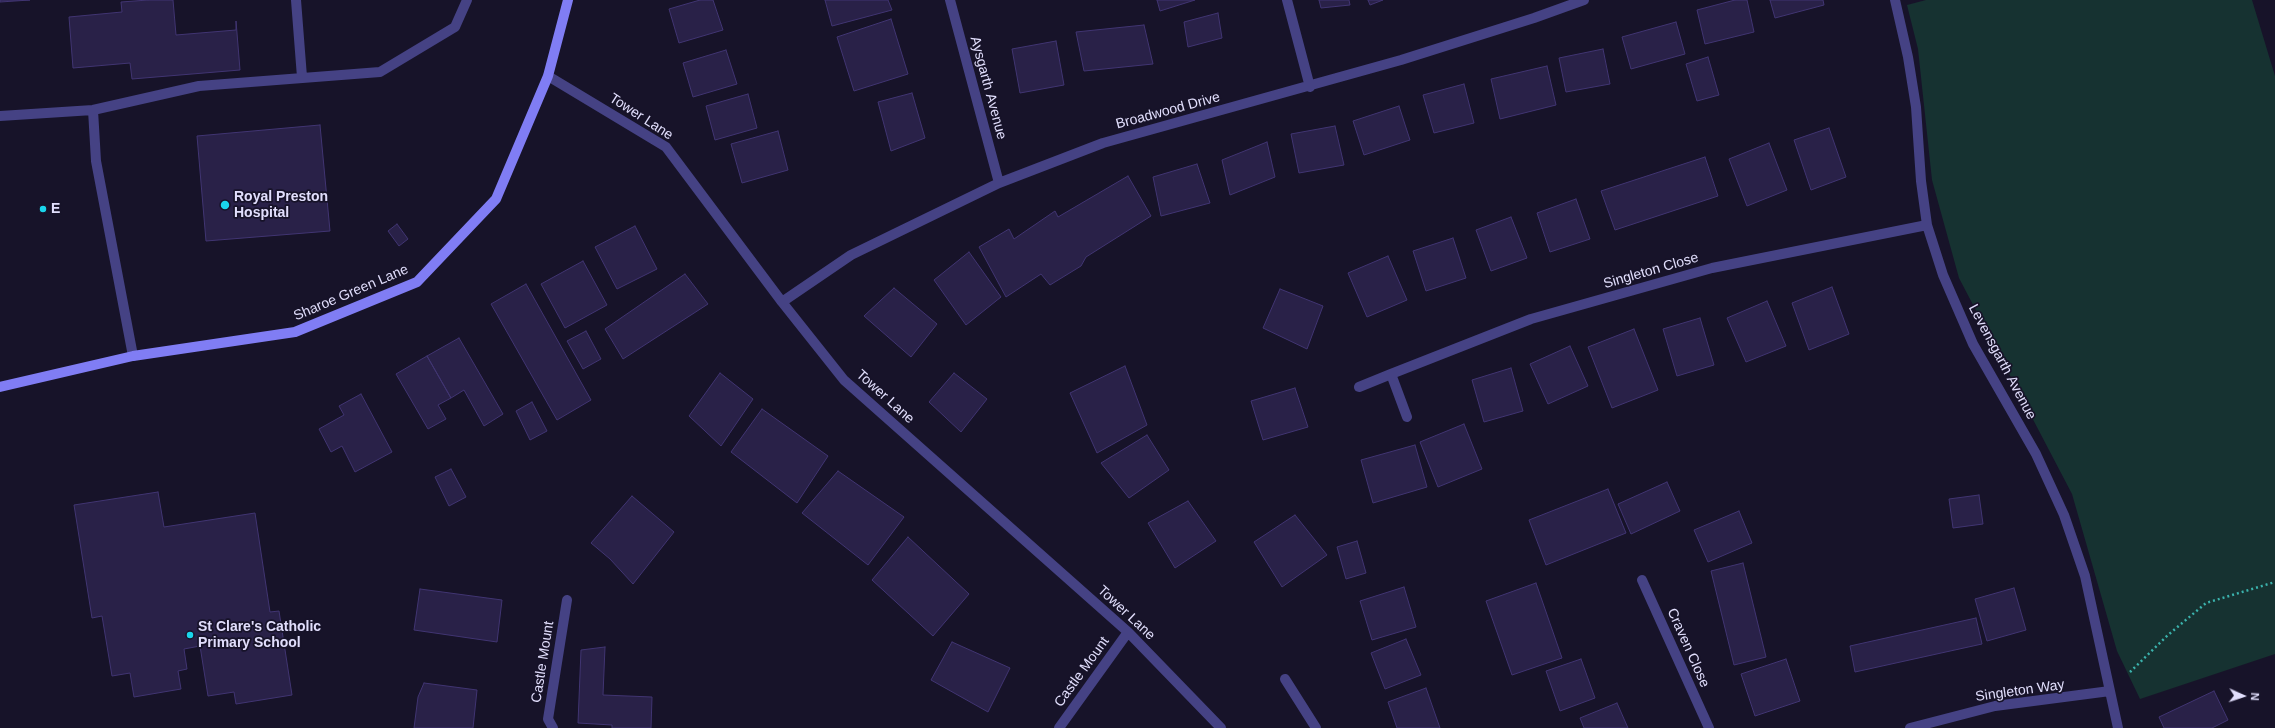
<!DOCTYPE html>
<style>
body{margin:0}
#map{position:relative;width:2275px;height:728px;overflow:hidden;background:#171329;font-family:Arial,sans-serif}
canvas{display:block}
.north{position:absolute;left:2223px;top:676px;width:40px;height:40px;-webkit-text-stroke:3px #171329;paint-order:stroke;rotate:93deg;font-size:11px;font-weight:700;line-height:16px;text-align:center;color:#e1defc}
.north::after{content:'';display:block;margin:auto;width:14px;height:18px;background:#e1defc;clip-path:polygon(50% 0,100% 100%,50% 72%,0 100%)}
</style>
<div id="map">
<canvas width="2275" height="728"></canvas>
<div class="north">N</div>
</div>
<script>
const context = document.querySelector('canvas').getContext('2d');
context.lineJoin = 'round';
function fillPath(path, color) {
  context.fillStyle = color;
  context.fill(path, 'evenodd');
}
function toPath(rows) {
  const path = new Path2D();
  for (const r of rows) {
    path.moveTo(r[0], r[1]);
    for (let i = 2; i < r.length; i += 2) path.lineTo(r[i], r[i + 1]);
  }
  return path;
}
function strokePath(path, color, width, dash) {
  context.strokeStyle = color;
  context.lineWidth = width;
  context.lineCap = dash ? 'butt' : 'round';
  context.setLineDash(dash || []);
  context.stroke(path);
}
function drawText(font, color, halo, rows, align = 'center') {
  context.font = font + ' Arial,sans-serif';
  context.lineWidth = 3.5;
  context.setLineDash([]);
  context.textBaseline = 'middle';
  context.strokeStyle = halo;
  context.fillStyle = color;
  for (const [text, x, y, turn = 0] of rows) {
    context.save();
    context.translate(x, y);
    context.rotate((+turn || 0) * Math.PI / 180);
    context.textAlign = isNaN(turn) ? turn : align;
    if (halo) context.strokeText(text, 0, 0);
    context.fillText(text, 0, 0);
    context.restore();
  }
}
fillPath(toPath([
 [1926,0,2252,0,2275,76,2275,654,2140,699,2117,651,2072,494,1959,278,1932,180,1918,49,1907,5]
]), '#163231');
const building = toPath([
 [0,0,30,0,0,2,0,0],
 [148,0,173,0,176,35,236,30,236,21,240,70,132,79,130,63,73,68,69,17,122,12,121,2,148,0],
 [700,0,713,0,723,30,679,43,669,9,700,0],
 [825,0,888,0,892,10,832,26,825,0],
 [1157,0,1195,0,1160,11,1157,0],
 [1319,0,1349,0,1350,5,1321,8,1319,0],
 [1368,0,1383,0,1370,5,1368,0],
 [1735,0,1747,0,1754,32,1705,44,1697,10,1735,0],
 [1770,0,1823,0,1824,5,1775,18,1770,0],
 [1218,13,1222,38,1188,47,1184,22,1218,13],
 [891,19,908,74,854,91,837,37,891,19],
 [1676,22,1685,54,1631,69,1622,37,1676,22],
 [1144,25,1153,64,1084,71,1076,32,1144,25],
 [1056,41,1064,85,1020,93,1012,49,1056,41],
 [1603,49,1610,84,1566,92,1559,58,1603,49],
 [726,50,737,84,693,97,683,63,726,50],
 [1708,57,1719,95,1697,101,1686,64,1708,57],
 [1547,66,1556,105,1500,119,1491,79,1547,66],
 [1464,84,1474,123,1434,133,1423,95,1464,84],
 [912,93,925,138,891,151,878,102,912,93],
 [748,94,757,128,715,140,706,106,748,94],
 [1399,106,1410,140,1364,155,1353,121,1399,106],
 [320,125,330,231,206,241,197,136,320,125],
 [1335,126,1344,165,1299,173,1291,134,1335,126],
 [1829,128,1846,177,1811,190,1794,140,1829,128],
 [778,131,788,170,742,183,731,144,778,131],
 [1267,142,1275,177,1230,195,1222,160,1267,142],
 [1769,143,1787,190,1747,206,1729,159,1769,143],
 [1705,157,1718,196,1615,230,1601,191,1705,157],
 [1197,164,1210,203,1161,216,1153,177,1197,164],
 [1128,176,1151,216,1086,257,1081,266,1050,285,1041,274,1006,297,979,247,1009,229,1014,239,1055,211,1058,217,1128,176],
 [1576,199,1590,239,1550,252,1537,213,1576,199],
 [1511,217,1527,258,1491,271,1476,230,1511,217],
 [397,224,408,239,399,246,388,231,397,224],
 [635,226,657,269,617,289,595,247,635,226],
 [1453,238,1466,278,1426,291,1413,251,1453,238],
 [969,252,1001,297,966,325,934,280,969,252],
 [1388,256,1407,300,1367,317,1348,273,1388,256],
 [583,261,607,305,565,328,541,284,583,261],
 [685,274,708,304,623,359,605,329,685,274],
 [526,284,591,400,557,420,491,304,526,284],
 [1832,287,1849,334,1809,350,1792,303,1832,287],
 [894,288,937,324,911,357,864,316,894,288],
 [1280,289,1323,306,1307,349,1263,328,1280,289],
 [1767,301,1786,346,1746,362,1727,318,1767,301],
 [1700,318,1714,365,1677,376,1663,329,1700,318],
 [1634,329,1658,390,1612,408,1588,347,1634,329],
 [586,331,601,359,583,369,567,341,586,331],
 [459,338,503,414,484,426,464,390,451,398,427,356,459,338],
 [1570,346,1588,386,1548,404,1530,364,1570,346],
 [427,356,451,398,438,405,446,419,428,429,396,374,427,356],
 [1125,366,1147,425,1097,453,1070,393,1125,366],
 [1511,368,1523,411,1484,422,1472,380,1511,368],
 [720,373,753,399,721,446,689,416,720,373],
 [954,373,987,399,961,432,929,402,954,373],
 [1295,388,1308,427,1263,440,1251,401,1295,388],
 [361,394,392,452,355,472,342,446,331,452,319,429,344,415,339,406,361,394],
 [532,402,547,431,530,440,516,411,532,402],
 [762,409,828,456,797,503,731,452,762,409],
 [1464,424,1482,469,1438,487,1420,442,1464,424],
 [1147,435,1169,470,1129,498,1101,463,1147,435],
 [1415,445,1427,487,1373,503,1361,460,1415,445],
 [451,469,466,497,449,506,435,477,451,469],
 [838,471,904,517,868,565,802,513,838,471],
 [1667,482,1680,511,1631,534,1618,504,1667,482],
 [1608,489,1626,533,1546,565,1529,520,1608,489],
 [158,492,164,527,255,513,270,612,279,611,292,695,236,704,234,692,208,696,200,646,184,649,187,669,178,671,181,689,134,697,130,673,112,676,102,616,92,618,74,505,158,492],
 [1979,495,1983,524,1953,528,1949,499,1979,495],
 [632,496,674,532,633,584,610,559,591,543,632,496],
 [1188,501,1216,541,1175,568,1148,523,1188,501],
 [1739,511,1752,543,1708,562,1694,530,1739,511],
 [1295,515,1327,555,1282,587,1254,542,1295,515],
 [908,537,969,594,933,636,872,580,908,537],
 [1357,541,1366,573,1346,579,1337,547,1357,541],
 [1743,563,1766,657,1734,665,1711,571,1743,563],
 [1536,583,1562,658,1512,675,1486,601,1536,583],
 [1404,587,1416,627,1372,640,1360,601,1404,587],
 [2014,588,2026,630,1987,641,1975,599,2014,588],
 [420,589,502,600,497,642,414,630,420,589],
 [1976,618,1982,644,1855,672,1850,646,1976,618],
 [1406,639,1421,675,1385,689,1371,653,1406,639],
 [952,642,1010,668,988,712,931,680,952,642],
 [605,647,603,695,652,697,651,728,612,728,612,725,578,723,581,650,605,647],
 [1581,659,1595,698,1560,711,1546,671,1581,659],
 [1786,659,1800,701,1755,716,1741,674,1786,659],
 [424,683,477,690,473,728,414,728,418,697,424,683],
 [1426,688,1440,728,1397,728,1388,702,1426,688],
 [2214,691,2228,720,2212,728,2164,728,2159,717,2214,691],
 [1617,703,1628,728,1584,728,1580,718,1617,703]
]);
fillPath(building, '#292148');
strokePath(building, '#413572', 1);
strokePath(toPath([
 [2130,672,2168,635,2206,603,2275,582]
]), '#3bb2ac', 2.5, [2, 3]);
strokePath(toPath([
 [296,0,302,77],
 [93,110,96,161,133,356],
 [0,116,93,110,199,86,380,72,455,27,467,0]
]), '#454284', 10);
strokePath(toPath([
 [950,0,999,183],
 [1287,0,1310,87],
 [1895,0,1908,57,1916,107,1921,181,1927,225,1943,275,1973,344,2036,454,2064,515,2085,576,2118,728],
 [548,76,666,147,782,302,844,380,1128,632,1221,728],
 [782,302,851,255,999,183,1103,143,1401,60,1534,18,1584,0],
 [1391,374,1531,319,1712,268,1927,225],
 [1359,387,1391,374,1407,417],
 [1642,580,1709,728],
 [1285,679,1316,728],
 [553,728,548,719,567,600],
 [1059,728,1128,632],
 [1910,728,1995,706,2110,691]
]), '#454284', 10);
strokePath(toPath([
 [0,387,133,356,295,332,417,282,496,199,548,76,568,0]
]), '#807df4', 10);
for (const [x, y, r, color] of [
 [225,205,5,"#1ad5eb"],
 [43,209,4,"#1ad5eb"],
 [190,635,4,"#1ad5eb"]
]) {
  const dot = new Path2D();
  dot.arc(x, y, r, 0, 2 * Math.PI);
  context.fillStyle = color;
  context.fill(dot);
  strokePath(dot, '#171329', 1.5);
}
drawText('14px', '#e1defc', '#171329', [
 ["Aysgarth Avenue",988,88,75],
 ["Broadwood Drive",1168,111,-15],
 ["Tower Lane",641,117,33],
 ["Singleton Close",1651,271,-16],
 ["Sharoe Green Lane",351,293,-23],
 ["Levensgarth Avenue",2002,362,62],
 ["Tower Lane",885,397,42],
 ["Tower Lane",1126,613,43],
 ["Craven Close",1688,648,66],
 ["Castle Mount",543,662,-81],
 ["Castle Mount",1082,672,-54],
 ["Singleton Way",2020,691,-8]
]);
drawText('bold 14px', '#e1defc', '#171329', [
 ["Royal Preston",234,197],
 ["Hospital",234,213],
 ["E",51,209],
 ["St Clare's Catholic",198,627],
 ["Primary School",198,643]
], 'left');
</script>
